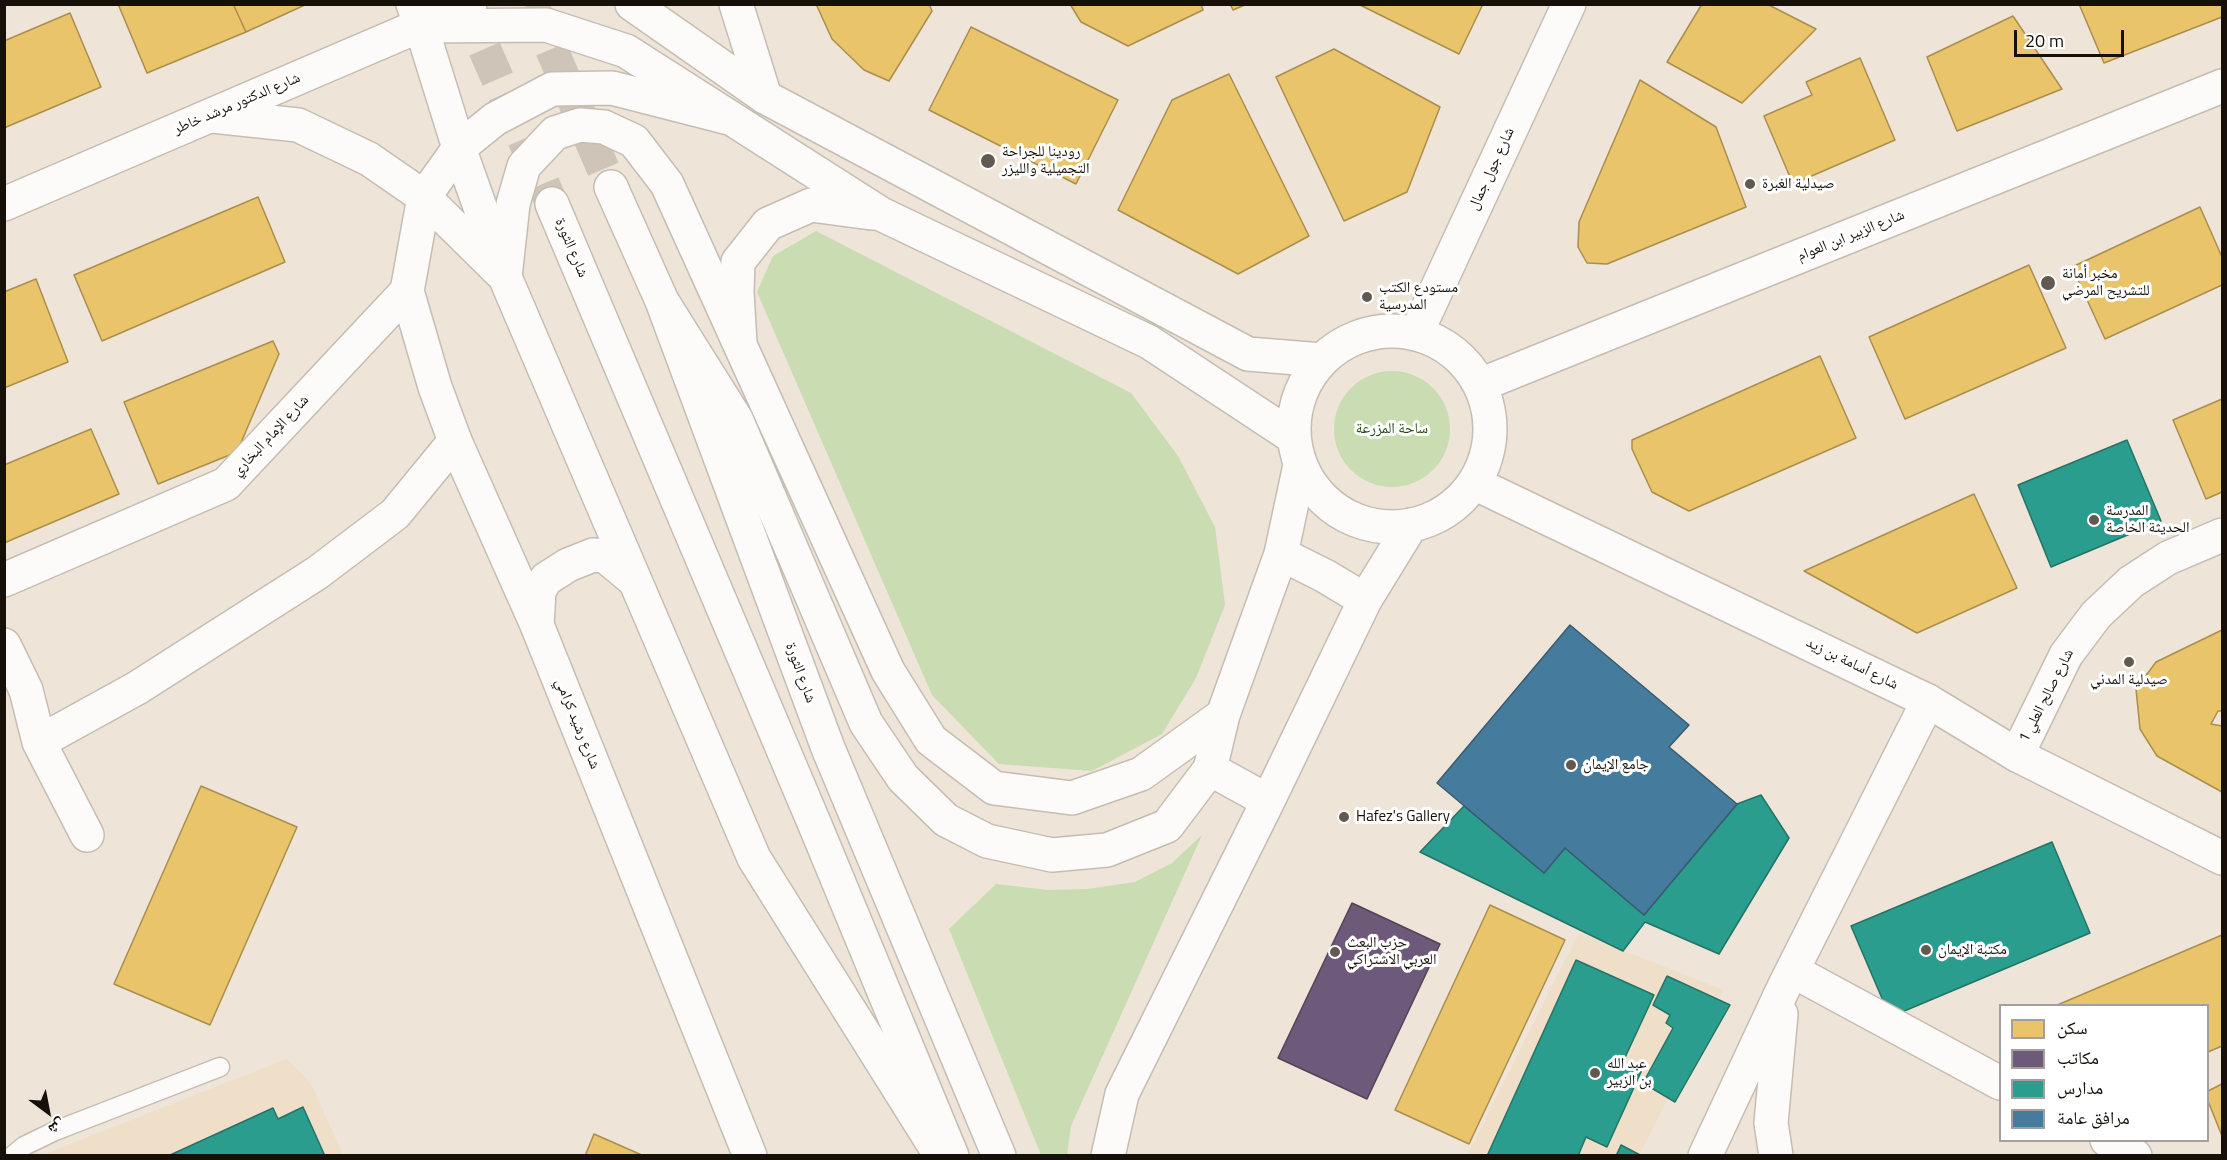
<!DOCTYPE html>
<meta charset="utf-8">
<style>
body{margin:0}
#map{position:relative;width:2227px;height:1160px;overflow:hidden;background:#eee4d7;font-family:"Titillium Web","Noto Naskh Arabic",sans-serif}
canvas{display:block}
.frame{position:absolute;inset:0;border:6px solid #161008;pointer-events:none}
.legend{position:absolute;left:1999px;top:1004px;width:210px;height:138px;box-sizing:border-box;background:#fff;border:2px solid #a29f9c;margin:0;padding:8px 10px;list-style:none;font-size:18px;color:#161008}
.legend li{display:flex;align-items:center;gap:12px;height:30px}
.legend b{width:30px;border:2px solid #a29f9c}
.north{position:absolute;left:18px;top:1082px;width:60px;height:60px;-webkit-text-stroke:4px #fff;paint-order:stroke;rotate:148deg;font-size:16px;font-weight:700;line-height:24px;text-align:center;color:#161008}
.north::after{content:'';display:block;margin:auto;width:21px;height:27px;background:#161008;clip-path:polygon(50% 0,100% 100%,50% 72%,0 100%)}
.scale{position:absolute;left:2014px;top:30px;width:110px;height:27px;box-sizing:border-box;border:3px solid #161008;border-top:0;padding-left:8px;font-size:18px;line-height:21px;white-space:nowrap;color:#161008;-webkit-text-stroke:4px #fff;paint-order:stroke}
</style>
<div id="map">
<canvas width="2227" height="1160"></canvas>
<div class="frame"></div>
<ul class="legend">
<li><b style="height:16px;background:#e9c46a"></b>سكن</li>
<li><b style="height:16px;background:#6d597a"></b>مكاتب</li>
<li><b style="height:16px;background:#2a9d8f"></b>مدارس</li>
<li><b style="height:16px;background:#457b9d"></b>مرافق عامة</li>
</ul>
<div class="north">ش</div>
<div class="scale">20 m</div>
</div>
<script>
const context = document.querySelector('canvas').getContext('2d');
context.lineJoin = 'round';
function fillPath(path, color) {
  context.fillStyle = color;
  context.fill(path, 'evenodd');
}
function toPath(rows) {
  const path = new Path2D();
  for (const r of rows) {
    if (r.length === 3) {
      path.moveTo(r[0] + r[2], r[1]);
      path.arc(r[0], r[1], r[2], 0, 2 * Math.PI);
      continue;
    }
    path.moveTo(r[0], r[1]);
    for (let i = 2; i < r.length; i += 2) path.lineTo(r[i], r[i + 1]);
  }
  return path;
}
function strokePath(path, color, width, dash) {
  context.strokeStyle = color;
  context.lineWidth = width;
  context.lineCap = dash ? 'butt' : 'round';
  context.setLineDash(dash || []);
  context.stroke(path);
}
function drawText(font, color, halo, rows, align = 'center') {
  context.font = font + ' "Titillium Web","Noto Naskh Arabic",sans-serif';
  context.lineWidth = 6;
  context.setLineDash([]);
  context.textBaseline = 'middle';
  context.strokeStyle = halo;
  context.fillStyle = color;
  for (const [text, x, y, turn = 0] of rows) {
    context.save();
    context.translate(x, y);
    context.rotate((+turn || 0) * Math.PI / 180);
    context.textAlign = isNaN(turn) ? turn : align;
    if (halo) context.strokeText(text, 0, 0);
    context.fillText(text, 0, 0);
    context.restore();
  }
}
fillPath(toPath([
 [1579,933,1723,990,1639,1155,1467,1156],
 [287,1059,311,1084,343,1155,40,1156]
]), '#efdec8');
fillPath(toPath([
 [816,231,1131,393,1178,456,1215,527,1225,605,1196,678,1162,734,1092,771,999,764,932,695,757,292,773,256],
 [1392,429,58],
 [1202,835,1071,1126,1067,1155,1041,1155,949,929,996,884,1048,890,1088,889,1135,882,1172,863]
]), '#c9dcb2');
const homes = toPath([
 [118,4,233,4,246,32,147,73,118,4],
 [233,4,307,4,246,32,233,4],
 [816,4,929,4,932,11,889,81,864,70,832,39,816,4],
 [1070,4,1201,4,1203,10,1128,46,1081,22,1070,4],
 [1230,4,1247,4,1233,10,1230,4],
 [1358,4,1483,4,1459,54,1358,4],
 [1702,4,1767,4,1816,29,1742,103,1667,62,1702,4],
 [2079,4,2222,4,2222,17,2104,63,2079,4],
 [70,13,101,87,4,128,4,41,70,13],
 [2013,16,2062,89,1957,131,1927,57,2013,16],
 [971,27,1118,100,1076,184,929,110,971,27],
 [1334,49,1440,107,1407,192,1344,221,1276,77,1334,49],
 [1860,58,1895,140,1793,184,1764,116,1812,95,1806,82,1860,58],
 [1229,74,1309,236,1238,274,1118,210,1172,100,1229,74],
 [1640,80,1716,127,1746,207,1607,264,1587,263,1578,247,1579,222,1640,80],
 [258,197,285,262,102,341,74,275,258,197],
 [2200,207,2222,257,2222,285,2105,339,2072,267,2200,207],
 [2029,265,2066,348,1905,419,1869,337,2029,265],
 [36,279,68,362,4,388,4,292,36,279],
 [273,341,279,354,237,452,158,484,124,402,273,341],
 [1820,356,1856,438,1689,511,1652,492,1632,449,1632,440,1820,356],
 [2222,399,2222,492,2206,499,2173,420,2222,399],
 [91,429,119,494,4,543,4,465,91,429],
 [1974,494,2017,588,1917,633,1804,571,1974,494],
 [2222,630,2222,711,2218,711,2211,724,2222,726,2222,792,2157,756,2140,729,2136,689,2156,662,2222,630],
 [201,786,297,827,210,1025,114,984,201,786],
 [1490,905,1565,940,1469,1144,1395,1110,1490,905],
 [2222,935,2222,1046,2208,1052,2208,1006,2055,1006,2222,935],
 [2222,1084,2222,1136,2208,1101,2208,1091,2222,1084],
 [594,1134,644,1156,585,1156,594,1134]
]);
fillPath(homes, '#e9c46a');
strokePath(homes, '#aa8e4d', 1.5);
const offices = toPath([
 [1352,903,1440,944,1367,1099,1278,1058,1352,903]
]);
fillPath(offices, '#6d597a');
strokePath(offices, '#534358', 1.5);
const schools = toPath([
 [2127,440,2161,521,2051,567,2018,485,2127,440],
 [1761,795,1789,838,1719,954,1645,922,1623,951,1420,852,1464,806,1544,873,1565,848,1644,915,1737,804,1761,795],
 [2052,842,2090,933,1890,1017,1851,926,2052,842],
 [1576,960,1654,995,1622,1064,1641,1072,1607,1147,1586,1137,1578,1156,1487,1156,1576,960],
 [1667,976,1730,1005,1675,1102,1643,1083,1673,1028,1666,1023,1670,1015,1653,1005,1667,976],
 [303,1107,325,1156,168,1156,273,1108,278,1119,303,1107],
 [1621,1145,1642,1156,1616,1156,1621,1145]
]);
fillPath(schools, '#2a9d8f');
strokePath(schools, '#247366', 1.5);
const public = toPath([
 [1570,625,1689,725,1669,747,1737,804,1644,915,1565,848,1544,873,1437,783,1570,625]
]);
fillPath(public, '#457b9d');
strokePath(public, '#375b70', 1.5);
strokePath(toPath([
 [465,4,552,204],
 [532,4,611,187]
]), '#cec4b8', 33, [33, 16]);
const service = toPath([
 [12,1156,24,1146,55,1131,220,1067]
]);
const minor = toPath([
 [4,580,226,484,407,291],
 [4,645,26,690,39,742,87,835],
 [39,742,137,688,317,573,395,514,455,441],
 [1793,971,2000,1083],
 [2107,1140,2135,1156],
 [1705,1156,1784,987,1928,701],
 [1776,1156,1771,1123,1781,1014]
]);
const tertiary = toPath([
 [2017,755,2066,655,2096,615,2131,582,2168,558,2222,535]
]);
const secondary = toPath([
 [632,4,765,97,1248,354,1322,360],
 [421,26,546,25,626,51,881,214,1149,342,1293,437],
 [729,118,612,88,552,89,495,119,459,148,424,197,407,291,435,387,455,441,537,625,750,1156],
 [1392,429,98],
 [1416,334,1569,4],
 [740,344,737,292,738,262,768,224,811,205,871,213],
 [1480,385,2222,86],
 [1474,483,1928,701,2017,755,2222,858]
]);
const primary = toPath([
 [413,4,421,26,459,148,505,277,754,858,941,1156],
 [736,4,765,97],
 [212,116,298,125,369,159,424,197,500,272],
 [4,204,470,4],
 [537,625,539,591,546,579,568,565,593,555,605,556,634,580]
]);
const trunk = toPath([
 [611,187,662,301,828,748,999,1156],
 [552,204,815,825,952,1156],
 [505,277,513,204,524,166,555,133,580,125,604,127,634,141,667,184,888,671,931,740,994,788,1072,798,1141,774,1223,715],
 [662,301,736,419,866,723,903,778,946,820,987,841,1052,855,1107,850,1167,826,1210,769,1223,715,1281,554,1300,465],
 [1281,554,1325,576,1365,600],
 [1210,769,1268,801],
 [1108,1156,1122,1094,1268,801,1365,600,1411,525]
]);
strokePath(service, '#c5bdb3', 21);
strokePath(minor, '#c5bdb3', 36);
strokePath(tertiary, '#c5bdb3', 36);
strokePath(secondary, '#c5bdb3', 36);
strokePath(primary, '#c5bdb3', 36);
strokePath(trunk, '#c5bdb3', 36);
strokePath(service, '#fcfbf9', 18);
strokePath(minor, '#fcfbf9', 33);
strokePath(tertiary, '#fcfbf9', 33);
strokePath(secondary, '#fcfbf9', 33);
strokePath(primary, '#fcfbf9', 33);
strokePath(trunk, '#fcfbf9', 33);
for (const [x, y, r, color] of [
 [988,161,8,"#625a50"],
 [1750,184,6,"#625a50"],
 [2048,283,8,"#625a50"],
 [1367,297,6,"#625a50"],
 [2094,520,6,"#625a50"],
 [2129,662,6,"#625a50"],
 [1571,765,6,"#625a50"],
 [1344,817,6,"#625a50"],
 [1926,950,6,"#625a50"],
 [1335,952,6,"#625a50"],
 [1595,1073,6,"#625a50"]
]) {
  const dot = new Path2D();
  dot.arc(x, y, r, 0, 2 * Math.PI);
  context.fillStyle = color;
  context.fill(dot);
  strokePath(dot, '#fff', 2);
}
drawText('15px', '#161008', '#fff', [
 ["شارع الدكتور مرشد خاطر",237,104,-23],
 ["شارع جول جمال",1492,169,-65],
 ["شارع الزبير ابن العوام",1851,236,-22],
 ["شارع الثورة",571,248,67],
 ["شارع الإمام البخاري",271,436,-47],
 ["شارع أسامة بن زيد",1852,664,26],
 ["شارع الثورة",800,673,70],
 ["شارع صالح العلي 1",2047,696,-63],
 ["شارع رشيد كرامي",577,724,68]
]);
drawText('15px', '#161008', '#fff', [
 ["رودينا للجراحة",1002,152],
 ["التجميلية والليزر",1002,169],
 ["صيدلية الغبرة",1762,184],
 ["مخبر أمانة",2062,274],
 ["للتشريح المرضي",2062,291],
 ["مستودع الكتب",1379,288],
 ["المدرسية",1379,305],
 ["المدرسة",2106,511],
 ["الحديثة الخاصة",2106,528],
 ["صيدلية المدني",2129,680,"center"],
 ["جامع الإيمان",1583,765],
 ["Hafez's Gallery",1356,817],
 ["حزب البعث",1347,943],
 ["العربي الاشتراكي",1347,960],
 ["مكتبة الإيمان",1938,950],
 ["عبد الله",1607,1064],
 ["بن الزبير",1607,1081]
], 'left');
drawText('15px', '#284812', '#fff', [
 ["ساحة المزرعة",1392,429]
]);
</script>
